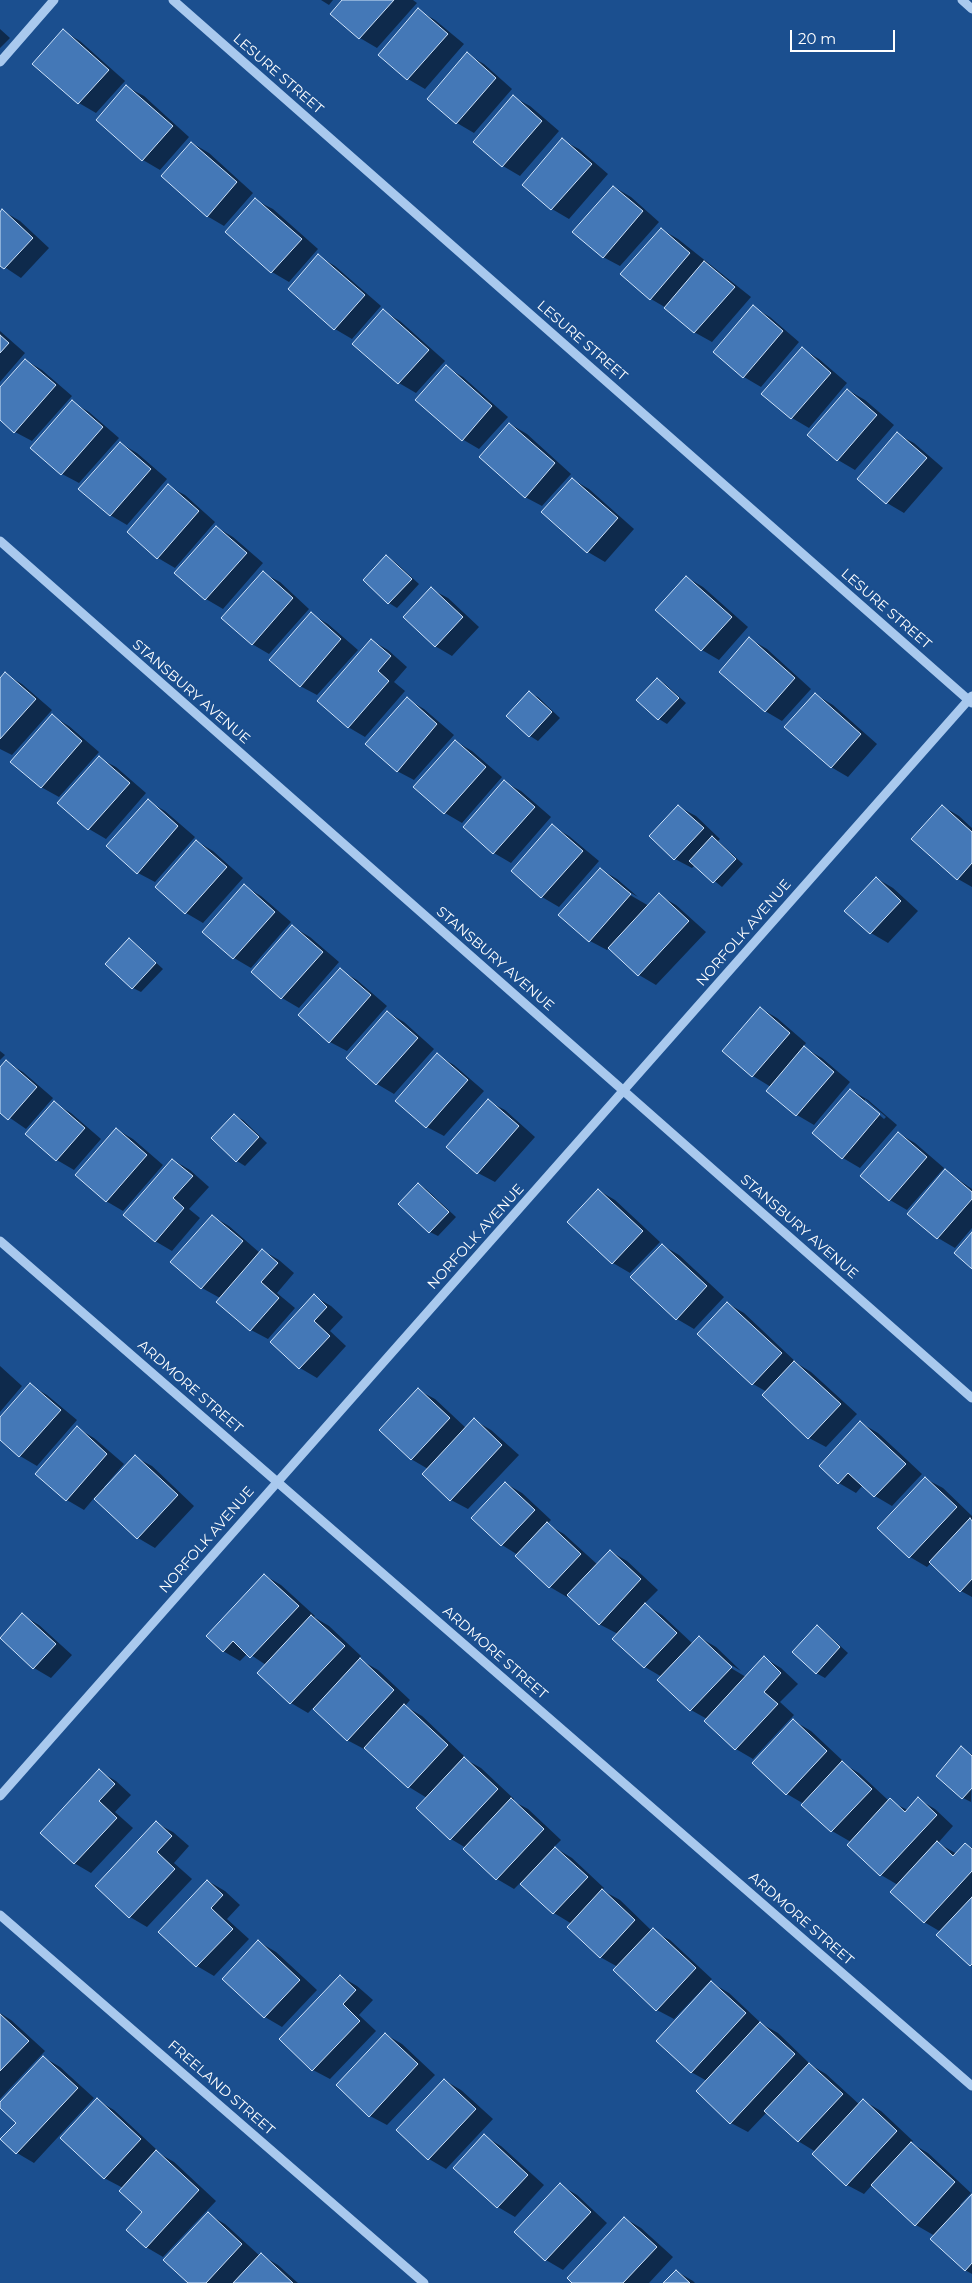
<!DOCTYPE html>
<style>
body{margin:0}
#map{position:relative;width:972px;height:2283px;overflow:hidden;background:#1b4f8f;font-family:Montserrat,sans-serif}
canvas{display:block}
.scale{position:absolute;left:790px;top:30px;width:105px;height:22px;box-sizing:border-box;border:2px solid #fff;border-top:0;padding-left:6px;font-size:15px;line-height:18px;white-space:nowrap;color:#fff;-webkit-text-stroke:4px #1b4f8f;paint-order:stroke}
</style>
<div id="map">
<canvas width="972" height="2283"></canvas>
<div class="scale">20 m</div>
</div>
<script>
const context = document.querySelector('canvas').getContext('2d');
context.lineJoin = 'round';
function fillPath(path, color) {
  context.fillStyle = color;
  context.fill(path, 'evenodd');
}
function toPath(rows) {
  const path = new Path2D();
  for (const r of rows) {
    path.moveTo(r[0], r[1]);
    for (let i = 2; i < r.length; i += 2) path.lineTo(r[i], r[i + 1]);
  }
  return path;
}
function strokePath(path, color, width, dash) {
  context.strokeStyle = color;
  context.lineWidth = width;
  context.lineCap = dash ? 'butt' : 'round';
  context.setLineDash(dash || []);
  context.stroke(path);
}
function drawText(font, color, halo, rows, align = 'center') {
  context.font = font + ' Montserrat,sans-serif';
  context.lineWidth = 4;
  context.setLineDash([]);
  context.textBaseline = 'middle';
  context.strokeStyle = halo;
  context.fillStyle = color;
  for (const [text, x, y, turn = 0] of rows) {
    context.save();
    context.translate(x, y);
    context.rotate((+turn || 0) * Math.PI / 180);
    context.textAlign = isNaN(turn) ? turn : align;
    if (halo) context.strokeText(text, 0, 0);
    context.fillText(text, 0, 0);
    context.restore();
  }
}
fillPath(toPath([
 [321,0,333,0,329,5],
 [344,0,413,0,417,3,377,48,360,38,332,13],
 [418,10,435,20,464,44,425,89,408,79,380,54],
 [0,29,10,38,0,48],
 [63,31,80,41,125,81,96,113,79,103,34,64],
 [467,54,484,64,512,89,474,133,457,123,428,99],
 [127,87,144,96,189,137,160,170,143,160],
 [513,97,530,106,559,131,520,176,503,166,474,142],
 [562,140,579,149,608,174,569,219,552,209,524,184],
 [192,143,209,153,253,193,224,226,207,216],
 [614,187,631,197,659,222,620,266,603,257],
 [255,200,273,209,318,249,289,282,272,272,227,232],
 [3,211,20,221,49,248,21,278,0,264,0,214],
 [661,229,678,239,751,297,712,342,694,332,668,309,651,299],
 [318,256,335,266,381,306,352,339,335,329],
 [753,307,770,317,799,342,761,387,744,377],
 [383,311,400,321,445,361,416,393,399,383,354,344],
 [0,331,25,353,0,382],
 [802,349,819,359,847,383,809,428,792,418,763,394],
 [25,360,42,370,72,396,32,441,15,432,0,419,0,389],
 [446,367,463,377,508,417,479,449,462,439],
 [848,390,865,400,894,425,855,470,838,460,809,435],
 [72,402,89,412,119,438,79,483,62,474],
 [510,424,527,434,571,474,542,506,525,497],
 [897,434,914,443,943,468,904,513,887,503,858,479],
 [120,443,137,453,167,479,127,525,110,515],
 [572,479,589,489,634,529,605,562,588,552],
 [168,486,185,495,215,522,175,568,158,558],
 [216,527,233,537,263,563,223,609,206,599,176,573],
 [387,557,395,562,419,584,397,608,389,603],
 [263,573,280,582,309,609,269,654,252,644],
 [686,577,703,587,748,627,719,660,702,650,657,610],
 [431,589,448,598,479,627,452,656,435,646],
 [311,614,328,624,358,650,317,695,300,686],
 [750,639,767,649,811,689,782,721,765,711],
 [371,640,388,650,407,667,394,682,405,691,365,737,348,727],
 [5,674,22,684,52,710,12,755,0,749,0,680],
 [657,679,665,684,686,703,667,724,659,719],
 [529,693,538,697,560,718,538,741,530,736],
 [816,695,833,705,877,744,848,777,831,767],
 [407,699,424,709,454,735,414,780,397,771],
 [52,716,69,726,99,752,59,797,41,787],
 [455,741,472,751,502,777,462,823,445,813,415,787],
 [99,758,116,767,146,793,106,839,89,829],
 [504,782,521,791,551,817,511,863,494,853,464,827],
 [148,801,165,811,195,837,155,882,138,873],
 [942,806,959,816,972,828,972,887,958,879,913,839],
 [679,807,696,816,720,839,718,841,743,864,722,887,695,865,692,868,675,859],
 [552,826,569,836,599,861,559,907,542,897,513,871],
 [196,841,213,851,243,878,203,923,186,913,156,887],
 [600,869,617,879,638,897,626,890,625,892,649,906,659,895,676,905,706,932,656,985,639,975,609,948,607,950,590,941],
 [876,878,893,888,918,911,888,943,871,933],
 [244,886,261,896,291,922,251,968,234,958],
 [293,927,310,937,339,962,299,1008,282,998,252,972],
 [129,940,137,945,163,969,141,992,133,988],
 [340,970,357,980,387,1006,347,1051,330,1042],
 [760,1008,777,1018,806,1043,803,1047,822,1058,850,1082,814,1125,797,1115,771,1087,753,1076],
 [387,1012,404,1022,434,1049,394,1094,377,1084,347,1058],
 [0,1051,5,1055,0,1060],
 [437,1055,454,1065,484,1091,444,1136,427,1127],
 [6,1062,23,1072,53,1098,26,1129,0,1111,0,1069],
 [851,1090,868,1100,897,1125,860,1168,843,1158],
 [865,1099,886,1117,884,1119,865,1102],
 [488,1101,505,1110,535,1137,495,1182,478,1173],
 [54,1103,71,1113,101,1139,74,1170,57,1160,27,1134],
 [234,1115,243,1120,267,1143,245,1166,237,1161,213,1138],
 [116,1129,133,1139,163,1165,123,1211,106,1201],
 [898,1133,915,1143,944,1168,907,1210,890,1200,862,1176],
 [173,1160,190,1170,209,1187,189,1209,200,1218,172,1251,155,1241],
 [946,1171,972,1189,972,1228,955,1248,938,1238],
 [418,1184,426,1189,456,1217,438,1236,430,1232],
 [598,1190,615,1200,660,1242,630,1273,613,1263,569,1222],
 [212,1216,229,1226,260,1253,262,1250,279,1260,294,1273,277,1293,295,1308,268,1339,251,1330,220,1298,202,1288],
 [662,1245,679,1255,724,1297,694,1329,677,1319],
 [314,1296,331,1306,343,1317,330,1331,346,1346,317,1378,300,1368],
 [727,1303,744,1313,798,1364,811,1372,857,1414,826,1447,809,1438,767,1392,753,1384,699,1334],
 [0,1366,22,1386,0,1412],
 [30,1385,47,1395,77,1420,37,1466,20,1456,0,1439,0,1419],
 [418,1390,435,1399,466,1428,474,1420,491,1430,519,1455,468,1509,451,1500,428,1469,411,1459],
 [861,1423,878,1433,922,1474,892,1506,875,1496,863,1485,856,1493,839,1483,820,1466],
 [77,1428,94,1438,124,1464,104,1487,106,1488,135,1457,152,1466,194,1506,155,1548,138,1538,95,1497,84,1510,67,1500],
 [926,1479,943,1488,972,1516,972,1597,961,1591,931,1563,927,1567,910,1557,879,1528],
 [505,1483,522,1493,551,1520,547,1524,564,1534,598,1565,610,1551,627,1561,658,1590,644,1604,662,1615,693,1644,699,1637,716,1647,741,1671,728,1663,726,1665,746,1677,764,1658,781,1668,798,1684,780,1702,794,1715,753,1759,736,1749,705,1721,707,1719,691,1710,659,1680,662,1677,645,1667,614,1639,618,1634,599,1624,568,1595,567,1597,550,1587,518,1555,502,1545],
 [264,1575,281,1585,315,1616,314,1617,329,1626,361,1656,359,1659,378,1670,410,1700,405,1706,422,1716,464,1756,463,1758,481,1768,514,1799,513,1801,528,1809,561,1840,554,1847,572,1858,604,1888,602,1890,620,1900,652,1931,670,1940,712,1979,674,2019,657,2010,618,1967,600,1957,572,1924,554,1913,521,1882,514,1889,497,1879,465,1849,466,1848,451,1839,418,1808,427,1798,409,1787,366,1748,364,1749,347,1740,313,1708,308,1713,291,1703,259,1673,266,1665,248,1653,240,1661,223,1651],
 [22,1615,39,1625,72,1655,51,1678,34,1668,1,1637],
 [817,1627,825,1632,848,1653,825,1678,816,1673],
 [794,1721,811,1731,843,1761,842,1763,859,1773,889,1801,908,1810,918,1799,935,1809,953,1826,938,1843,957,1854,966,1845,972,1848,972,1966,941,1932,924,1922,898,1885,881,1875,848,1845,851,1842,832,1831,804,1804,787,1794],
 [961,1748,972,1755,971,1802,963,1798],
 [99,1771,116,1781,131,1795,115,1812,133,1828,91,1873,74,1863],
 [156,1823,173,1832,189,1846,174,1863,192,1879,147,1927,130,1917,97,1886],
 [208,1881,225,1891,240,1905,227,1919,249,1939,214,1976,197,1966,160,1932],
 [259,1942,276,1952,317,1990,282,2027,265,2017,224,1979],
 [340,1976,357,1986,373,2000,359,2015,376,2031,330,2079,313,2070],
 [712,1983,729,1993,762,2024,778,2033,811,2065,826,2074,860,2105,864,2101,881,2111,913,2141,911,2143,928,2153,971,2193,960,2205,962,2207,972,2196,972,2274,965,2270,935,2236,916,2225,872,2185,864,2194,847,2185,816,2152,798,2141,767,2112,748,2132,731,2123,707,2081,691,2072],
 [0,2013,11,2020,45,2051,0,2099],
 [385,2034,402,2044,435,2075,387,2125,370,2116],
 [43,2057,60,2067,94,2098,34,2163,17,2153,18,2122,0,2104],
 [444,2080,461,2090,493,2119,446,2169,429,2159,398,2130],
 [97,2100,114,2110,157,2150,155,2151,174,2162,216,2201,163,2257,146,2247,143,2212,123,2188,104,2178],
 [484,2136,501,2146,544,2185,515,2217,498,2207],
 [560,2185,577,2195,607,2223,563,2270,546,2260,516,2232],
 [208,2214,225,2224,260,2256,261,2255,278,2265,298,2283,190,2283],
 [624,2218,641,2228,673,2257,649,2283,574,2283],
 [676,2271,693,2281,695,2283,665,2283]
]), '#0007');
const building = toPath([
 [342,0,394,0,359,39,330,14,342,0],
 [418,8,448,34,407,80,378,55,418,8],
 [63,29,109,70,78,104,32,64,63,29],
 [467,52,496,78,456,124,427,99,467,52],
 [126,85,173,126,142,161,96,120,126,85],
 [513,95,542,121,502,167,473,142,513,95],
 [562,138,592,164,551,210,522,185,562,138],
 [191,142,237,182,207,217,161,176,191,142],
 [613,186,643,211,603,258,572,232,613,186],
 [255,198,302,239,271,273,225,232,255,198],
 [2,209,33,238,4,269,0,266,0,212,2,209],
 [661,228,690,253,650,300,620,274,661,228],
 [318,254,365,295,334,330,288,289,318,254],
 [704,261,735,287,694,333,664,308,704,261],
 [753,305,783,331,743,378,713,352,753,305],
 [383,309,429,350,398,384,352,344,383,309],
 [0,335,9,343,0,353,0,335],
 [802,347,831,373,791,419,761,394,802,347],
 [25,359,56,385,14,433,0,420,0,387,25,359],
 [446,365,492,406,462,441,415,400,446,365],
 [847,389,877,415,837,461,807,435,847,389],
 [72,400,103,427,61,475,30,448,72,400],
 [509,423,555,463,525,498,479,457,509,423],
 [897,432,927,458,886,504,857,479,897,432],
 [120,442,151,469,110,516,78,489,120,442],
 [572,478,618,518,587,553,541,512,572,478],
 [168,484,199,511,157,559,127,532,168,484],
 [216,526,247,553,205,600,174,573,216,526],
 [386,555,412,579,388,604,363,580,386,555],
 [263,571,293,598,252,645,221,618,263,571],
 [686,576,732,617,701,651,655,610,686,576],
 [431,587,463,617,435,647,403,617,431,587],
 [311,612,341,639,300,687,269,660,311,612],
 [749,637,795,678,765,712,719,672,749,637],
 [371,639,391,656,378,671,389,681,348,728,317,701,371,639],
 [5,672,36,699,0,739,0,678,5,672],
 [657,678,679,698,658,720,636,700,657,678],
 [529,691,552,712,529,737,506,716,529,691],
 [815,693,861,734,831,768,784,727,815,693],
 [407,697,437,724,397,772,365,744,407,697],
 [52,714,82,741,41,788,10,762,52,714],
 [455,740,486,767,444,814,413,787,455,740],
 [99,756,130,783,88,830,57,803,99,756],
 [504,780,535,807,493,854,463,827,504,780],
 [148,799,178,826,137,874,106,846,148,799],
 [678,805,704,828,674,860,649,836,678,805],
 [942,805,972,832,972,863,957,880,911,839,942,805],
 [552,824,583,851,541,898,511,871,552,824],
 [712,836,736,859,713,883,689,861,712,836],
 [196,840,227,867,185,914,155,887,196,840],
 [600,868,631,894,589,942,558,915,600,868],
 [876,877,901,901,870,934,844,911,876,877],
 [244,884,275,912,233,959,202,932,244,884],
 [659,893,689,921,638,976,608,948,659,893],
 [292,925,323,952,281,999,251,972,292,925],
 [129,938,156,963,132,989,105,964,129,938],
 [340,968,371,995,329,1043,298,1015,340,968],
 [760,1007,790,1033,752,1077,722,1051,760,1007],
 [387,1011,418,1038,376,1085,346,1058,387,1011],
 [804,1046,834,1072,796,1116,766,1091,804,1046],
 [437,1053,468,1080,426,1128,395,1101,437,1053],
 [6,1060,37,1087,8,1120,0,1113,0,1067,6,1060],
 [850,1089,880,1114,842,1159,812,1133,850,1089],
 [488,1099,519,1126,477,1174,446,1147,488,1099],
 [54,1101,85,1128,56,1161,25,1134,54,1101],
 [234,1114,259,1137,236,1162,211,1138,234,1114],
 [116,1128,147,1155,106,1202,75,1175,116,1128],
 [898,1132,927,1157,889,1201,860,1176,898,1132],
 [172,1159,193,1176,173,1198,184,1208,155,1242,123,1215,172,1159],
 [945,1169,972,1192,972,1199,937,1239,907,1214,945,1169],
 [418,1183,449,1212,429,1233,398,1204,418,1183],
 [598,1189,643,1231,612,1264,567,1222,598,1189],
 [212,1215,243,1241,201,1289,170,1262,212,1215],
 [972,1232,972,1269,954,1253,972,1232],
 [662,1244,707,1286,676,1320,630,1277,662,1244],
 [262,1249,278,1263,261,1282,279,1298,250,1331,216,1302,262,1249],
 [314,1294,327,1307,314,1321,330,1336,299,1369,270,1342,314,1294],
 [727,1302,782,1353,752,1385,697,1334,727,1302],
 [794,1361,841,1404,808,1439,762,1395,794,1361],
 [30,1383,61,1410,19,1457,0,1440,0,1417,30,1383],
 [418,1388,450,1418,411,1460,379,1430,418,1388],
 [474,1418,502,1445,450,1501,422,1474,474,1418],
 [860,1421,906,1464,874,1497,848,1473,838,1484,819,1466,860,1421],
 [77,1426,107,1454,66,1501,35,1474,77,1426],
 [135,1455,178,1495,137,1539,94,1499,135,1455],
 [925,1477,957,1507,909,1558,877,1528,925,1477],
 [505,1482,535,1510,501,1546,471,1518,505,1482],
 [970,1518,972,1521,972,1579,960,1592,929,1562,970,1518],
 [547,1522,581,1554,549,1588,515,1556,547,1522],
 [610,1550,641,1579,599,1625,567,1595,610,1550],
 [264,1574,299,1606,250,1658,233,1641,223,1652,206,1636,264,1574],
 [645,1603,677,1633,644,1668,612,1639,645,1603],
 [22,1613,56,1644,33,1669,0,1638,22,1613],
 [311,1615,345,1646,290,1704,257,1673,311,1615],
 [817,1625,840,1647,816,1674,792,1652,817,1625],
 [699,1636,732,1667,690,1711,657,1680,699,1636],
 [764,1656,781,1673,764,1692,778,1704,735,1750,704,1721,764,1656],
 [360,1658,394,1690,347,1741,313,1709,360,1658],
 [404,1704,448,1745,408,1788,364,1748,404,1704],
 [793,1719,827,1751,786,1795,752,1763,793,1719],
 [961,1746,972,1756,972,1788,962,1799,936,1776,961,1746],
 [464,1757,498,1789,450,1840,416,1808,464,1757],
 [842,1761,872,1789,831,1832,801,1805,842,1761],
 [99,1769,115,1784,99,1801,117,1818,74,1864,40,1833,99,1769],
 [918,1797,937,1815,880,1876,847,1845,890,1798,905,1812,918,1797],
 [511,1798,544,1829,496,1880,463,1849,511,1798],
 [156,1821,172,1836,157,1852,175,1869,129,1918,95,1886,156,1821],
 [937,1841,953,1856,965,1843,972,1849,972,1871,924,1923,890,1892,937,1841],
 [555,1847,588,1877,553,1914,520,1884,555,1847],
 [207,1880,223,1895,211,1908,233,1929,196,1967,158,1932,207,1880],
 [602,1889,635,1920,600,1958,567,1927,602,1889],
 [972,1897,972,1964,970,1966,936,1935,972,1897],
 [653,1928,696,1968,656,2011,613,1970,653,1928],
 [258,1940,300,1980,264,2018,222,1979,258,1940],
 [340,1975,356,1990,343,2004,360,2021,312,2071,279,2039,340,1975],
 [711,1981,746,2013,691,2073,656,2041,711,1981],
 [0,2014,29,2041,0,2071,0,2014],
 [760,2022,795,2054,730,2124,696,2091,760,2022],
 [385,2033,418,2064,369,2117,336,2085,385,2033],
 [43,2056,78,2088,16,2154,0,2139,16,2123,0,2108,0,2102,43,2056],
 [809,2063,843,2094,798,2142,764,2111,809,2063],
 [444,2079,476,2109,428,2160,396,2130,444,2079],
 [97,2098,141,2139,104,2179,60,2138,97,2098],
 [863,2099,897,2131,846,2186,812,2154,863,2099],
 [484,2134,528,2175,497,2208,453,2168,484,2134],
 [911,2142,955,2182,915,2226,871,2185,911,2142],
 [156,2150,199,2190,146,2248,126,2230,142,2212,119,2191,156,2150],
 [560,2183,591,2212,545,2261,514,2232,560,2183],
 [972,2194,972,2263,965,2271,930,2239,972,2194],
 [208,2212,242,2244,206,2283,188,2283,163,2260,208,2212],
 [624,2217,657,2247,623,2283,572,2283,567,2278,624,2217],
 [261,2253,293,2283,233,2283,261,2253],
 [676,2270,690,2283,663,2283,676,2270]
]);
fillPath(building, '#4478b7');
strokePath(building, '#cfe3fa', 1);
strokePath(toPath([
 [173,0,972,703],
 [962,0,972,9],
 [0,62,54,0],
 [0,541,972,1398],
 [0,1241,972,2086],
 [0,1796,972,696],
 [0,1915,424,2283]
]), '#a9c9ee', 9);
drawText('14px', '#fff', '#1b4f8f', [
 ["LESURE STREET",278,74,41],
 ["LESURE STREET",582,341,41],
 ["LESURE STREET",886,609,41],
 ["STANSBURY AVENUE",191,692,41],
 ["NORFOLK AVENUE",744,933,-49],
 ["STANSBURY AVENUE",495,959,41],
 ["STANSBURY AVENUE",799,1227,41],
 ["NORFOLK AVENUE",476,1237,-48],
 ["ARDMORE STREET",190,1387,41],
 ["NORFOLK AVENUE",207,1540,-49],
 ["ARDMORE STREET",495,1653,41],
 ["ARDMORE STREET",801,1919,41],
 ["FREELAND STREET",221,2088,41]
]);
</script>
